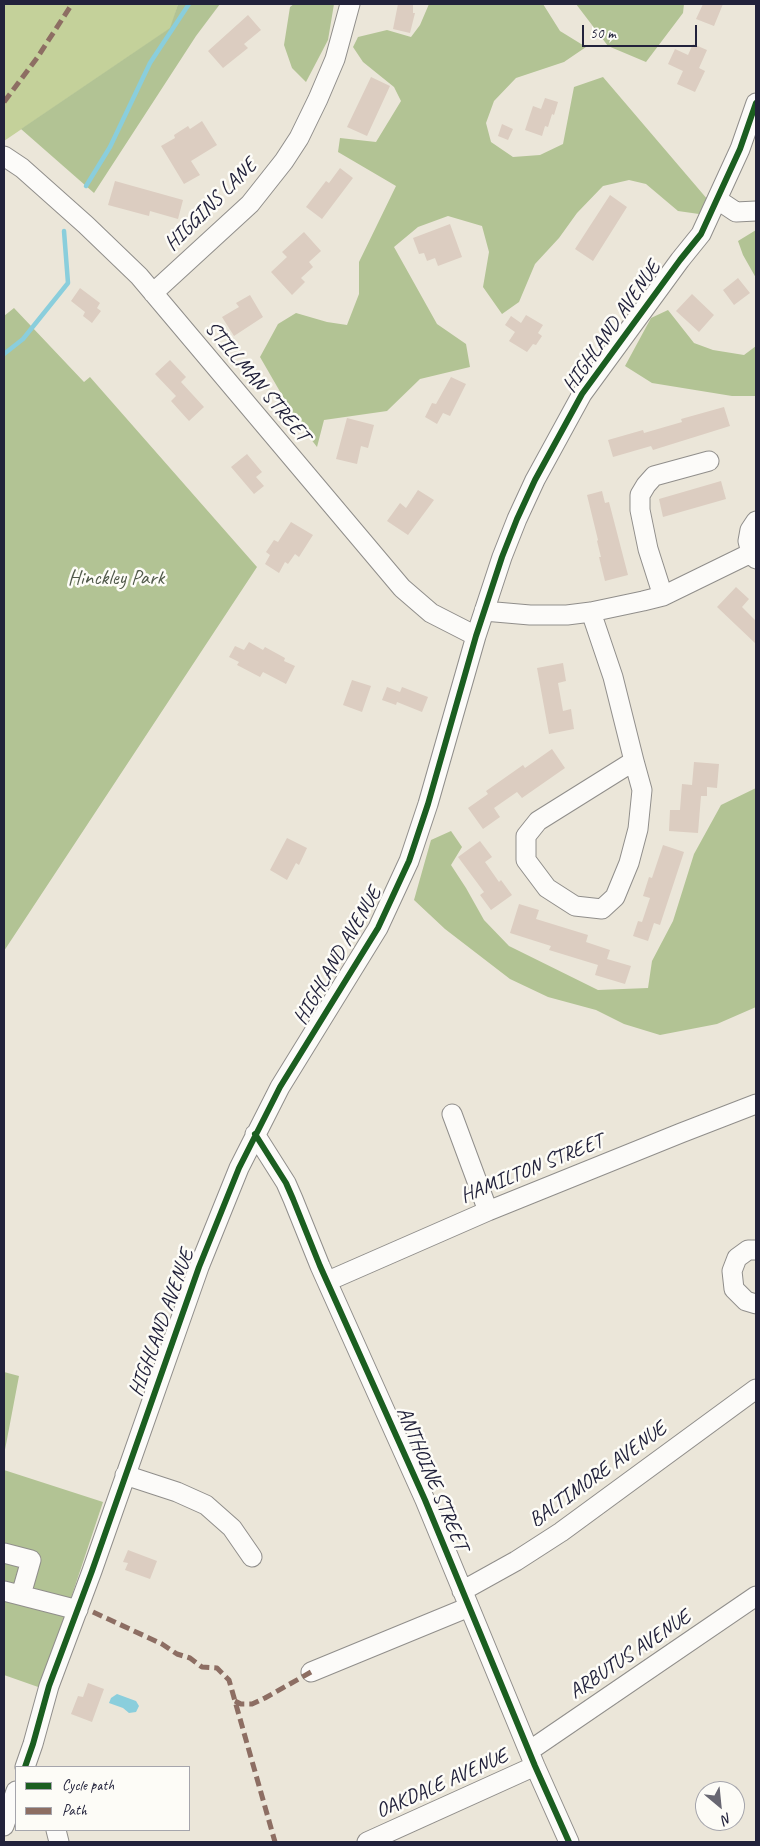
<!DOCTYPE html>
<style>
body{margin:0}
#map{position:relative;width:760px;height:1846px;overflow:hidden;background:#ebe6d9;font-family:Caveat,sans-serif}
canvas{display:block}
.frame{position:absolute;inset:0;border:5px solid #22223b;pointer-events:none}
.legend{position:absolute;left:15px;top:1766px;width:175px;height:65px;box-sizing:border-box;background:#fdfcf7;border:1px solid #a5a5ac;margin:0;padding:6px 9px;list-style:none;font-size:15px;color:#22223b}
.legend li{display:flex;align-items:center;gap:10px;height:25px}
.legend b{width:25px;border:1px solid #a5a5ac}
.north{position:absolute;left:695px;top:1781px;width:50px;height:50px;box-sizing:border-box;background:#fdfcf7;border:1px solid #a5a5ac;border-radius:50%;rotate:152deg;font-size:14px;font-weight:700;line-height:20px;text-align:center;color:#22223b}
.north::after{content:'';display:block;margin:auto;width:18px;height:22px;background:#686772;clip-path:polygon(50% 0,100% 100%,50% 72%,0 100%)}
.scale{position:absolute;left:582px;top:25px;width:115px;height:22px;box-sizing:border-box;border:2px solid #22223b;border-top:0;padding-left:6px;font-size:15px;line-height:18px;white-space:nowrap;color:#22223b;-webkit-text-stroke:4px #fdfcf7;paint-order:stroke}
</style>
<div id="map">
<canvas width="760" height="1846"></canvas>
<div class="frame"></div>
<ul class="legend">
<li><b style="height:6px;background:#1b5e20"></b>Cycle path</li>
<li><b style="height:6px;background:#8d6e63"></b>Path</li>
</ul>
<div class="north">N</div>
<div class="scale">50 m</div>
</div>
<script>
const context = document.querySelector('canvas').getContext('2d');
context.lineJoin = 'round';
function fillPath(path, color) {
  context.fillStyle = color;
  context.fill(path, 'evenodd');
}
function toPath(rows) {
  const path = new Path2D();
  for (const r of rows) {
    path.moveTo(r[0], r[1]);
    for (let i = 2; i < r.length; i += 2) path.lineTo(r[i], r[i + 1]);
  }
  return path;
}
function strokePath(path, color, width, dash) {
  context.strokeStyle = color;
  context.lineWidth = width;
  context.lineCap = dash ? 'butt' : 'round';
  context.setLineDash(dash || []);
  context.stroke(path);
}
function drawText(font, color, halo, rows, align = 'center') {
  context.font = font + ' Caveat,sans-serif';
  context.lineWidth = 5;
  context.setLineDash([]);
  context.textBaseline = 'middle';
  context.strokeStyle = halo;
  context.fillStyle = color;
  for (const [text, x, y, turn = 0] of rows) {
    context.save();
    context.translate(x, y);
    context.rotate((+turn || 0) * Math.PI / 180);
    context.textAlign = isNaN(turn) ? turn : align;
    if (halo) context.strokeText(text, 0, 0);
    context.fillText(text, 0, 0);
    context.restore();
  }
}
fillPath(toPath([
 [4,4,178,4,171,28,4,141]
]), '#c4d19a');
fillPath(toPath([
 [178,4,220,4,196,36,94,193,21,129,170,28],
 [294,4,334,4,328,40,306,82,292,68,284,45,290,7],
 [429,4,543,4,560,31,586,47,564,62,516,78,494,101,486,123,491,142,513,157,540,155,563,144,574,87,603,77,708,200,699,214,678,211,646,184,629,180,603,186,577,213,559,238,535,264,519,302,502,314,483,287,489,252,482,226,448,216,418,227,394,247,437,324,466,344,470,367,420,379,387,411,324,420,317,447,297,421,260,357,278,324,296,313,327,322,347,325,359,294,359,262,396,186,338,152,340,138,376,142,401,101,394,87,363,62,353,47,358,37,387,30,411,37,420,25],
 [576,4,684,4,683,13,646,62,608,46],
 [756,230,756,278,743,255,738,241],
 [14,308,84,382,90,377,257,567,4,951,4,316],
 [668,310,694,343,713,350,744,355,756,346,756,396,732,396,652,383,625,366,651,318],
 [756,788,756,1007,717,1024,660,1035,624,1024,596,1010,548,997,510,979,445,929,414,900,431,840,451,831,462,847,451,865,466,888,484,920,509,946,598,990,648,988,652,961,673,921,694,854,721,805],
 [4,1372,19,1376,4,1455],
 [4,1470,103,1502,41,1688,4,1675]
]), '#b2c394');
fillPath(toPath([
 [117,1694,136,1701,139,1706,136,1712,129,1713,123,1708,109,1703,111,1698]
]), '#8acedc');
strokePath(toPath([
 [86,186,110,147,150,63,189,4],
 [4,354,23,339,68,283,64,231]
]), '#8acedc', 4.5);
fillPath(toPath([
 [398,4,413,4,413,13,415,13,410,33,393,29],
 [703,4,723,4,714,26,696,19],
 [248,15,261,30,244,44,248,48,223,68,208,51],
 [693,44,707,50,699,68,705,71,695,92,677,84,683,71,668,64,675,49,688,55],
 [371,77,390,86,367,136,347,127],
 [545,98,558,102,554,115,552,114,548,127,545,126,542,136,525,130,533,106,541,109],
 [202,121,217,145,191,161,200,175,184,184,161,146,175,138,174,135,188,126,190,129],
 [502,124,513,129,508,140,498,136],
 [340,168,353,178,322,219,306,207,326,181,329,183],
 [115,181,183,200,178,219,150,211,149,216,108,205],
 [610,195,627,207,593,261,575,249],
 [450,224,462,257,438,266,435,258,427,261,424,253,419,254,413,238],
 [304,232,321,251,309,262,313,267,301,278,305,282,292,295,271,272,287,257,282,252],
 [738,278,750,293,734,305,723,290],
 [80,288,100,303,97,308,101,311,92,323,83,316,85,312,71,301],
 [692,294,714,315,699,332,676,311],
 [250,295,263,317,234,336,222,317,239,307,236,303],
 [526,315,543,325,538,333,542,336,536,345,533,344,527,352,509,341,515,332,505,325,511,316,521,323],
 [170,360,186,377,181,382,204,407,189,421,171,401,176,396,155,374],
 [451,377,466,384,450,416,443,413,437,424,425,417,432,403,436,404],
 [724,407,730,426,653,450,651,446,613,457,608,440,643,430,644,433,682,422,681,419],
 [347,418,374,425,368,448,361,446,357,464,336,459],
 [247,454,262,472,256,477,264,486,254,494,231,467],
 [721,481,726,499,663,517,659,499],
 [418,490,434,500,408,535,387,521,400,503,406,508],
 [602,491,605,503,609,502,628,575,605,581,599,557,601,557,597,541,598,540,587,495],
 [291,522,313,535,299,557,295,554,288,564,285,562,279,573,265,564,270,555,266,552,274,540,278,542],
 [736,587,749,599,742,607,756,621,756,644,717,607],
 [249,642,263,650,265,647,285,658,284,661,295,666,286,684,263,672,260,677,237,665,239,662,229,657,235,646,244,650],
 [563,663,566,681,558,683,563,711,571,709,574,729,549,734,537,668],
 [352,680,371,686,362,712,343,705],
 [387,687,400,692,402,687,428,697,422,712,397,702,396,705,382,700],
 [552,749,565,768,522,798,517,792,494,808,500,817,483,829,468,808,488,794,486,791,523,765,525,768],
 [694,762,719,764,717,788,707,787,707,796,701,796,698,833,669,831,670,810,680,810,682,784,692,785],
 [287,838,307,848,299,865,296,863,287,880,270,870],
 [480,841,492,857,485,862,499,882,501,880,512,895,491,910,480,895,484,892,458,857],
 [663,845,684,852,660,925,654,923,648,941,633,936,638,921,642,922,650,898,643,896,649,877,652,878],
 [519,904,539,910,536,919,588,935,586,942,610,950,607,959,631,966,625,984,595,975,598,965,549,950,551,946,510,933],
 [128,1550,157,1561,150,1579,125,1570,128,1563,123,1562],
 [88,1683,104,1689,92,1722,71,1714,78,1696,83,1697]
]), '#dccdc1');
const minor = toPath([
 [4,156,22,168,86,225,139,276,402,588,431,613,476,636],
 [718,200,736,212,756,211],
 [153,293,250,204,284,161,299,138,318,99,335,59,350,4],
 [756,521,750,530,748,541,751,553,756,559],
 [663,596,648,549,640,510,640,495,646,485,654,476,709,461],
 [484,611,530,615,567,615,591,612,643,601,663,596,751,553],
 [591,612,613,677,634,761,538,821,526,836,526,860,547,888,575,906,602,909,615,897,629,863,638,829,642,790,634,761],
 [452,1114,488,1211],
 [255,1134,286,1183,293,1199,320,1266,425,1500,535,1766,569,1842],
 [756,1250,748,1250,737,1258,732,1271,734,1289,746,1301,756,1304],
 [328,1281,488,1211,681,1133,756,1104],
 [125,1475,177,1492,206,1505,232,1528,252,1557],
 [4,1553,31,1560,21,1595],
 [4,1591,78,1610],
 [462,1591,516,1561,561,1532,756,1389],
 [311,1672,469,1607],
 [529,1751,756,1596],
 [25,1767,33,1744,49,1686,92,1571,199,1267,239,1168,280,1087,378,928,409,861,428,804,476,636,502,557,517,519,535,480,582,394,680,260,701,234,740,149,756,103],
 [4,1826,16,1791],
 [56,1830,59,1842],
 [367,1842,535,1766]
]);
strokePath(minor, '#908e8b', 21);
strokePath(minor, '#fcfbf9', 19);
strokePath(toPath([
 [4,102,37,58,72,4],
 [93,1612,162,1644,177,1654,190,1658,202,1667,217,1668,229,1680,275,1842],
 [235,1701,241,1704,252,1704,265,1698,311,1672]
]), '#8d6e63', 5, [10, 5]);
strokePath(toPath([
 [255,1134,286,1183,293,1199,320,1266,425,1500,535,1766,569,1842],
 [25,1767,33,1744,49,1686,92,1571,199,1267,239,1168,280,1087,378,928,409,861,428,804,476,636,502,557,517,519,535,480,582,394,680,260,701,234,740,149,756,103]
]), '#1b5e20', 6);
drawText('21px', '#22223b', '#fdfcf7', [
 ["HIGGINS LANE",211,205,-45],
 ["HIGHLAND AVENUE",612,327,-55],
 ["STILLMAN STREET",257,382,50],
 ["HIGHLAND AVENUE",338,956,-60],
 ["HAMILTON STREET",532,1169,-22],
 ["HIGHLAND AVENUE",162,1323,-70],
 ["BALTIMORE AVENUE",598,1475,-36],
 ["ANTHOINE STREET",432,1479,67],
 ["ARBUTUS AVENUE",630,1655,-34],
 ["OAKDALE AVENUE",442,1784,-24]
]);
drawText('21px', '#50594a', '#fdfcf7', [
 ["Hinckley Park",116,578]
]);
</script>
